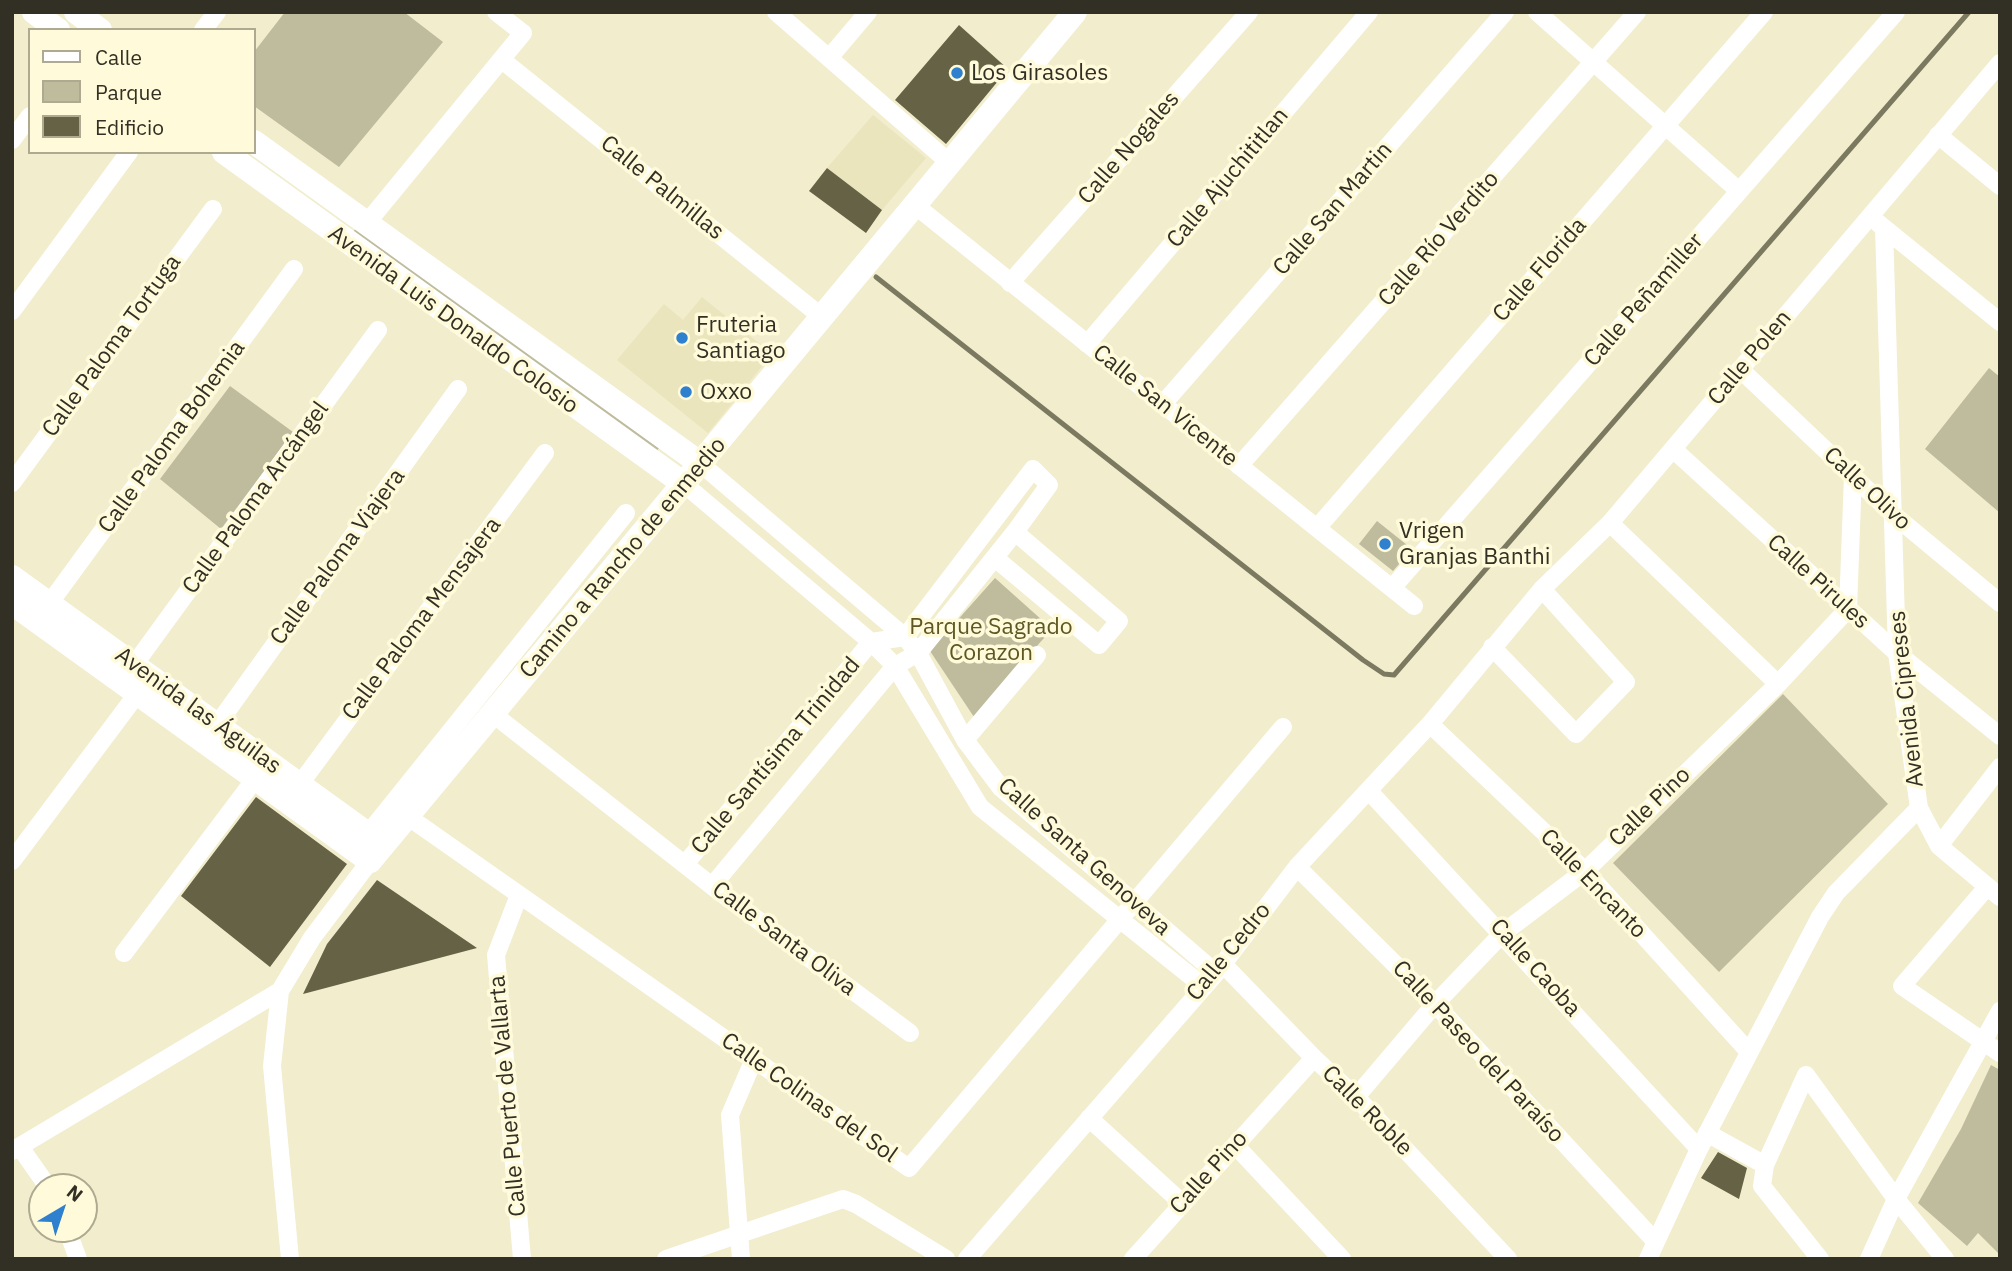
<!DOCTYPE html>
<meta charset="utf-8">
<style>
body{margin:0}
#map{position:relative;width:2012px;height:1271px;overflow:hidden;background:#f1edcd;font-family:"IBM Plex Sans",sans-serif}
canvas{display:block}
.frame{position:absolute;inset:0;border:14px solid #323024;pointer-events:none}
.legend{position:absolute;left:28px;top:28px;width:228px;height:126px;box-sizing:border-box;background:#fffbda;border:2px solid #adaa91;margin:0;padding:9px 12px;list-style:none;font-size:21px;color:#323024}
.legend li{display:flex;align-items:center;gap:14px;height:35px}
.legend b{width:35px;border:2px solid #adaa91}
.north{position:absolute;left:28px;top:1173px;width:70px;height:70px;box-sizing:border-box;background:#fffbda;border:2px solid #adaa91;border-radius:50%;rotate:39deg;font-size:19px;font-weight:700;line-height:28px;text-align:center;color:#323024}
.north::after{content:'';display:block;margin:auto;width:24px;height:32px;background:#2f80cf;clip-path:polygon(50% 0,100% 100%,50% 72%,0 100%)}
</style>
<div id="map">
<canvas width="2012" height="1271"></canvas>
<div class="frame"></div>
<ul class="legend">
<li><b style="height:9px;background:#fff"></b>Calle</li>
<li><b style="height:19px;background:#bfbb9d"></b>Parque</li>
<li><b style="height:19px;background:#666246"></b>Edificio</li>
</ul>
<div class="north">N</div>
</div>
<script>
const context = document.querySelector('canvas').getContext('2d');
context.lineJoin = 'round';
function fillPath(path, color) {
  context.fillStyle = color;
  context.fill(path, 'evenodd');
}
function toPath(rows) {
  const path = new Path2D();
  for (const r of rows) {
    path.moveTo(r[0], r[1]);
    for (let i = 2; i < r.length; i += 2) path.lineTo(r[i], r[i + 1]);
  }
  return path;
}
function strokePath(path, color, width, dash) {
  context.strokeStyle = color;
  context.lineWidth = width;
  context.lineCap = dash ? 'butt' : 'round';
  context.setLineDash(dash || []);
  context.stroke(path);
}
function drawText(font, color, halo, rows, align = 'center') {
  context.font = font + ' "IBM Plex Sans",sans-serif';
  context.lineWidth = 7;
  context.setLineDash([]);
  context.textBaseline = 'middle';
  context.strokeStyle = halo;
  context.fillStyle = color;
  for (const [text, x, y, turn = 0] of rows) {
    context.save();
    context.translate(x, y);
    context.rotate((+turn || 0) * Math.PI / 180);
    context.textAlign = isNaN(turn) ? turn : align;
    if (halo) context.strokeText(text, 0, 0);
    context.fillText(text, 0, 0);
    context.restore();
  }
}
fillPath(toPath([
 [873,115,926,158,882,210,827,168],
 [702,297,772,354,708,433,617,360,664,304,683,320]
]), '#eae5bd');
fillPath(toPath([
 [285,12,404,12,443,42,339,167,254,106,254,52],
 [356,228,659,448,654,455,351,235],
 [1989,368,2000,377,2000,513,1925,449],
 [230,386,293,432,221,529,160,479],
 [1377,521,1412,549,1393,571,1359,544],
 [995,578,1052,629,974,717,930,651],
 [1783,694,1888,804,1719,972,1613,863],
 [1991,1065,2000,1070,2000,1255,1978,1233,1967,1246,1918,1203,1961,1129]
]), '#bfbb9d');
strokePath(toPath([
 [876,277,1363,660,1384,674,1394,675,1969,12]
]), '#7c7961', 5);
fillPath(toPath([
 [959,25,1008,69,946,144,895,100],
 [827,168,882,210,866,233,809,191],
 [256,797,347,864,270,967,181,896],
 [377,880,477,948,303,994,327,944],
 [1718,1152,1747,1168,1739,1199,1701,1178]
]), '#666246');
strokePath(toPath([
 [776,12,951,164],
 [1537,12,1739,191],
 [203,30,217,12],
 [829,58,868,12],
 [502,60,822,317],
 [1938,135,2000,186],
 [12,140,30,116],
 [916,206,1414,606],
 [1878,223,2000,322],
 [366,224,523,33,496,12],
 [1884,228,1897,653,1919,808,1939,846,2000,897],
 [1010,283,1249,12],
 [12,311,129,152],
 [1087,344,1369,12],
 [1740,369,1895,516,2000,603],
 [1162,405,1505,12],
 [1673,449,1897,653,2000,736],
 [701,464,905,637,918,653,965,740,1001,788,1216,973],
 [1239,466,1637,12],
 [12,483,213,209],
 [684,484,871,642,895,666,980,807,1203,986],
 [1610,523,1778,684],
 [1317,528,1764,12],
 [995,558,1099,645,1119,621,1015,532],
 [1392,588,1896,12],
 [49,604,294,269],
 [1492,647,1576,734,1626,682,1542,589],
 [134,665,378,330],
 [493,714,712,886,910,1033],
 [1430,724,1585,871,1749,1052],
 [217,725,458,389],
 [965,740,1037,655],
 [300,784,545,453],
 [1369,791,1699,1149],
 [407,816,909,1168,1283,727],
 [368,834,626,513],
 [1939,846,2000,767],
 [12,861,137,694],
 [685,864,871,642,905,637,1033,469,1049,485,1015,532,918,653,895,666,712,886],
 [1297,867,1435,1004,1655,1241],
 [1987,887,1902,986,2000,1053],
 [519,895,496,955,522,1259],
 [124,953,255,779],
 [1223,964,1314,1058,1356,1097,1508,1259],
 [1356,1097,1435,1004,1503,933,1585,871,1778,684,1848,609,1853,475],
 [1089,1118,1181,1202],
 [1707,1133,1765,1165],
 [1235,1145,1342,1259],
 [20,1147,48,1187],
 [12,1151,280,991],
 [67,1229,78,1259],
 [290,1259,272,1066,280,991,312,938,370,861],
 [666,1259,843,1199,856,1204,946,1259],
 [741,1259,730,1115,754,1059],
 [967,1259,1216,973,1297,867,1430,724,1542,589,1610,523,2000,63],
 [1133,1259,1314,1058],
 [1648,1259,1699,1149,1820,917,1836,893,1919,808],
 [1820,1259,1762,1186,1765,1165,1806,1075,1896,1199,1945,1259],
 [1869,1259,1896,1199,2000,1011]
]), '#fff', 18);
strokePath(toPath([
 [34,12,58,30],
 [76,12,100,30],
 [254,142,701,464],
 [224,152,684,484],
 [12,577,383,845],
 [12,603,370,861,1075,12]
]), '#fff', 24);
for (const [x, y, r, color] of [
 [957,73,7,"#2f80cf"],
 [682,338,7,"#2f80cf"],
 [686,392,7,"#2f80cf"],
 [1385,544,7,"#2f80cf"]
]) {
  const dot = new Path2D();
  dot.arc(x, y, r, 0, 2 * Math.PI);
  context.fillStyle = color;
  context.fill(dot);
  strokePath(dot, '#fffbda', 2.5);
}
drawText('23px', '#323024', '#fffbda', [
 ["Los Girasoles",971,73],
 ["Fruteria",696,325],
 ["Santiago",696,351],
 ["Oxxo",700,392],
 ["Vrigen",1399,531],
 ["Granjas Banthi",1399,557]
], 'left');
drawText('23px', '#323024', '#fffbda', [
 ["Calle Nogales",1129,148,-49],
 ["Calle Ajuchititlan",1228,178,-50],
 ["Calle Palmillas",662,188,39],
 ["Calle San Martin",1333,209,-49],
 ["Calle Río Verdito",1439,239,-49],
 ["Calle Florida",1540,270,-49],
 ["Calle Peñamiller",1644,300,-49],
 ["Avenida Luis Donaldo Colosio",453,320,36],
 ["Calle Paloma Tortuga",112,346,-54],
 ["Calle Polen",1750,358,-50],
 ["Calle San Vicente",1165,406,39],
 ["Calle Paloma Bohemia",172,437,-54],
 ["Calle Olivo",1867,489,43],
 ["Calle Paloma Arcángel",256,498,-54],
 ["Calle Paloma Viajera",338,557,-54],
 ["Camino a Rancho de enmedio",623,558,-50],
 ["Calle Pirules",1818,582,42],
 ["Calle Paloma Mensajera",422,619,-53],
 ["Avenida Cipreses",1907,699,-96],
 ["Avenida las Águilas",198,711,36],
 ["Calle Santísima Trinidad",776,756,-50],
 ["Calle Pino",1650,807,-44],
 ["Calle Santa Genoveva",1084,857,42],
 ["Calle Encanto",1593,884,46],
 ["Calle Santa Oliva",784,939,37],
 ["Calle Cedro",1229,952,-51],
 ["Calle Caoba",1535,968,48],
 ["Calle Paseo del Paraíso",1478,1052,47],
 ["Calle Puerto de Vallarta",508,1096,-95],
 ["Calle Colinas del Sol",809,1098,35],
 ["Calle Roble",1367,1111,45],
 ["Calle Pino",1209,1173,-48]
]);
drawText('23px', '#5e5723', '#fffbda', [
 ["Parque Sagrado",991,627],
 ["Corazon",991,653]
]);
</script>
